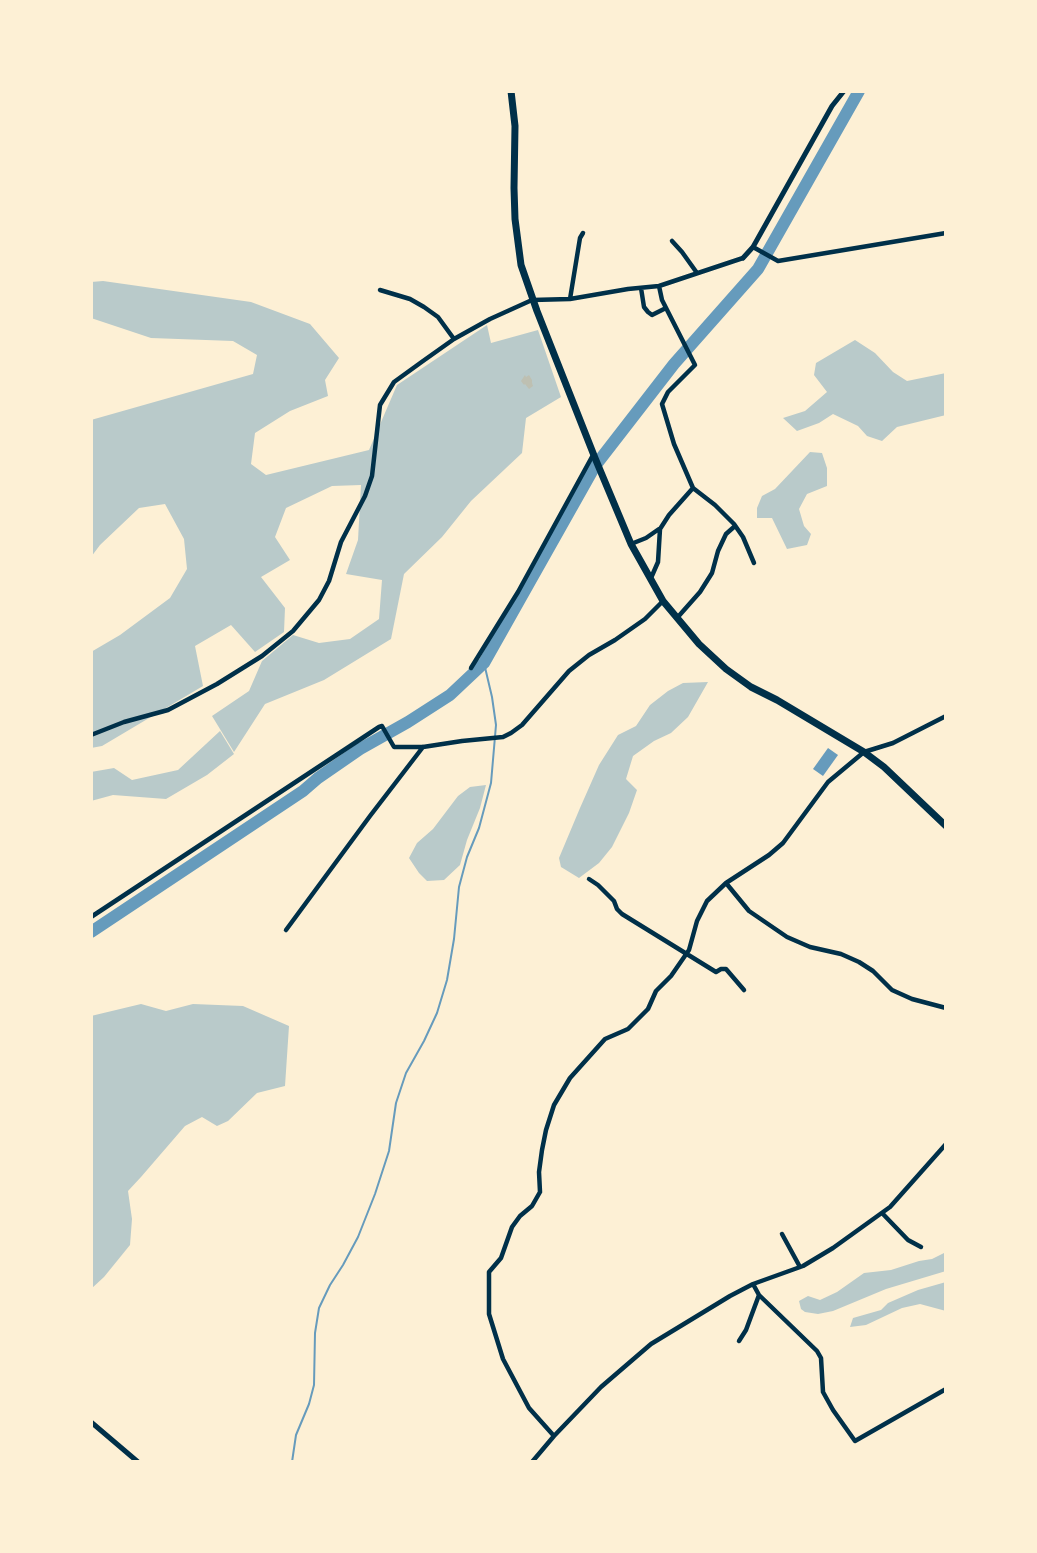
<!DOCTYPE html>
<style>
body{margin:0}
#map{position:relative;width:1037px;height:1553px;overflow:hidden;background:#fdf0d5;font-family:Signika,sans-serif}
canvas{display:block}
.frame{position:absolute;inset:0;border:93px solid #fdf0d5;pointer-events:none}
</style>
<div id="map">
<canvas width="1037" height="1553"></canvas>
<div class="frame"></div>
</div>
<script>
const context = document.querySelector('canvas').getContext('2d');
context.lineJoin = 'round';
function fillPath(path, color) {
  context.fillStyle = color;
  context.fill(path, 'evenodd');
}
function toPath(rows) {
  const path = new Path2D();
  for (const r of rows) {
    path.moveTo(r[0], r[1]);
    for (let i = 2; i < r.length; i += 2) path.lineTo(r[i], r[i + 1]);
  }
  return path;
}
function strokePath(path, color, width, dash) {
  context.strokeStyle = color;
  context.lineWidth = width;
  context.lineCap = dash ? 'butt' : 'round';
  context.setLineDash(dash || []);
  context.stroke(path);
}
fillPath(toPath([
 [103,281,251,302,310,324,339,358,325,380,328,396,290,411,255,433,251,464,266,475,369,450,397,385,487,325,491,343,538,330,561,397,526,418,522,453,471,501,442,537,404,574,391,639,324,680,265,704,234,752,212,716,249,691,262,661,293,635,319,643,350,639,379,619,382,580,346,574,358,540,361,485,332,486,286,508,275,537,290,560,261,577,285,608,284,632,255,652,231,625,195,646,203,686,102,746,91,748,91,652,120,635,170,598,187,569,184,539,165,504,139,508,100,545,91,557,91,420,253,374,257,355,233,341,151,338,91,318,91,282],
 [855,340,875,353,893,372,907,381,946,373,946,415,897,427,882,441,867,436,858,426,833,414,819,423,797,431,783,418,805,411,827,392,814,375,816,363],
 [810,452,822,453,827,468,827,486,807,494,799,509,804,526,811,534,807,545,787,549,772,518,757,518,757,508,762,496,775,489],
 [708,682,688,717,671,733,654,741,633,756,626,779,637,790,629,813,612,847,599,863,579,878,561,867,559,858,580,808,599,765,618,735,636,726,650,705,668,691,683,683],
 [220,731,234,754,207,775,166,799,113,795,91,801,91,772,114,768,132,780,178,770],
 [486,785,480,808,467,840,460,865,444,880,427,881,419,873,409,858,417,843,433,829,458,796,470,787],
 [141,1004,166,1011,193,1004,243,1006,289,1026,285,1086,257,1093,228,1121,217,1126,202,1117,185,1126,141,1177,128,1191,132,1219,130,1245,104,1277,91,1289,91,1016],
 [946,1252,946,1271,886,1289,833,1311,818,1314,805,1312,801,1309,799,1301,808,1296,820,1300,837,1292,864,1273,891,1270,919,1261,932,1259],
 [946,1282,946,1311,920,1304,902,1308,866,1325,850,1327,853,1318,881,1310,888,1303,918,1290]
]), '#b9caca');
fillPath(toPath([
 [828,748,838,755,823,776,813,769]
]), '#669bbc');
strokePath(toPath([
 [292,1462,296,1435,309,1404,314,1385,315,1333,319,1308,330,1285,343,1265,358,1237,375,1194,389,1151,396,1103,406,1073,424,1041,437,1013,447,980,454,939,459,887,467,857,479,828,491,783,496,725,492,697,484,663]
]), '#669bbc', 2);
strokePath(toPath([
 [91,932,303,791,318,778,360,749,408,722,450,695,484,663,595,466,674,364,758,269,859,91]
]), '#669bbc', 12);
fillPath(toPath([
 [525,375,526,377,529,375,532,380,532,383,533,386,529,389,525,384,524,385,521,381]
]), '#bec0b2');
strokePath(toPath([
 [672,241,682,252,697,273],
 [753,247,778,261,946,233],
 [641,288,644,307,648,312,652,315,666,308],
 [380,290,410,299,424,307,438,317,454,339],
 [570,299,580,238,583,233],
 [693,488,715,505,734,524,743,537,754,563],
 [631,544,646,538,659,529],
 [651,578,658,562,660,529,669,515,693,488,674,444,662,404,668,392,695,365,662,300,659,286],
 [677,618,700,592,712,573,718,551,726,534,735,526],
 [471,668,518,592,593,455],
 [91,735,124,722,168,710,217,684,262,656,293,631,319,600,329,581,341,542,365,496,372,476,380,405,394,382,423,361,454,339,490,319,532,300,570,299,628,289,659,286,743,258],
 [589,879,598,885,614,901,617,909,622,914,716,972,721,969,726,969,744,990],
 [726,883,749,911,787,937,810,947,841,954,859,962,873,971,892,990,912,999,946,1008],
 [91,917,379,727,382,726,394,747,423,747,462,741,503,737,511,733,522,725,569,671,589,655,615,640,645,619,663,601],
 [286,930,370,816,423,747],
 [882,1213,908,1240,921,1247],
 [782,1234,800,1267],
 [753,1284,759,1295,817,1351,821,1358,823,1392,833,1410,855,1441,946,1389],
 [739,1341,746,1330,759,1295],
 [554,1436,529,1408,503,1359,489,1314,489,1272,501,1258,512,1227,520,1216,532,1206,540,1192,539,1172,542,1150,546,1130,554,1105,570,1078,605,1039,628,1029,648,1009,656,991,671,976,689,950,697,921,707,901,726,883,769,855,783,843,828,782,864,752,893,743,946,716],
 [532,1462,554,1436,601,1387,651,1344,730,1296,753,1284,803,1266,833,1248,890,1207,946,1144]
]), '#003049', 4.5);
strokePath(toPath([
 [743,258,753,247,832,106,844,91],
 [91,1422,138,1462]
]), '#003049', 5);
strokePath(toPath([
 [511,91,515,126,514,188,515,219,521,265,537,311,595,458,631,544,663,601,699,644,726,669,751,687,777,700,864,752,884,767,946,826]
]), '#003049', 7);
</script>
